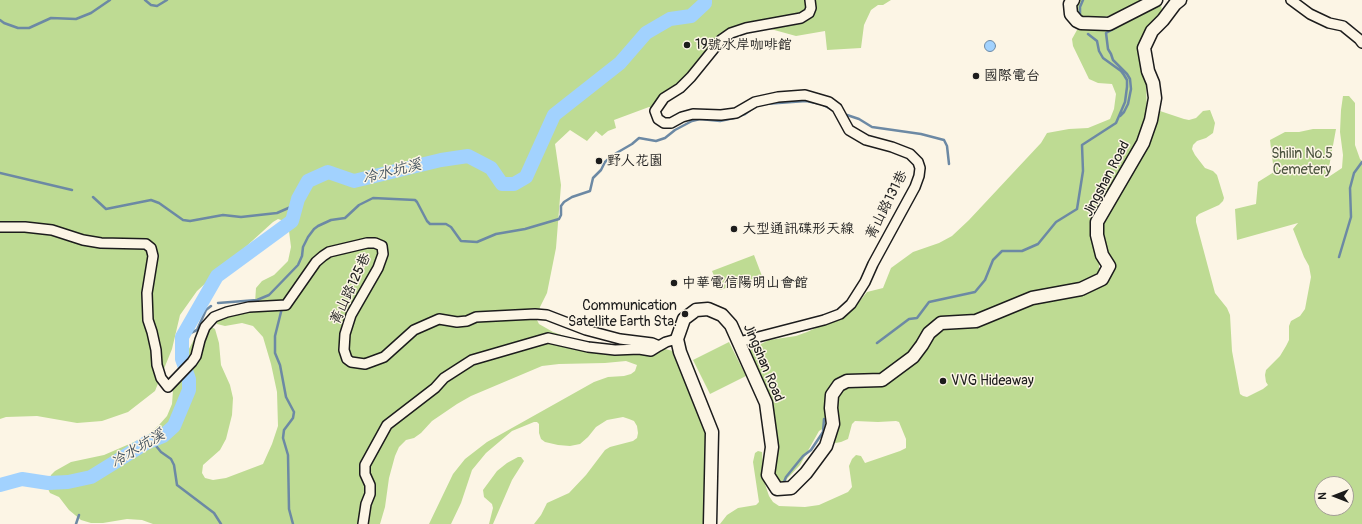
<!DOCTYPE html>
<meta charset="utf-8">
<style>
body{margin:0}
#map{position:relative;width:1362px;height:524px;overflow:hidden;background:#fcf5e5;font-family:Pangolin,sans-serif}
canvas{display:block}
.north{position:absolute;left:1314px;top:476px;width:40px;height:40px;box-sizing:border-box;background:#fcf5e5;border:1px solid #a29e95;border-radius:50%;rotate:270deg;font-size:11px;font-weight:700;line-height:16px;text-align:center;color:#1c1c1c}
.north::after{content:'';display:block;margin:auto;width:14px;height:18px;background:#1c1c1c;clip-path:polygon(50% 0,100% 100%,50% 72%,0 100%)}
</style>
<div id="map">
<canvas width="1362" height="524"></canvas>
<div class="north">N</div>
</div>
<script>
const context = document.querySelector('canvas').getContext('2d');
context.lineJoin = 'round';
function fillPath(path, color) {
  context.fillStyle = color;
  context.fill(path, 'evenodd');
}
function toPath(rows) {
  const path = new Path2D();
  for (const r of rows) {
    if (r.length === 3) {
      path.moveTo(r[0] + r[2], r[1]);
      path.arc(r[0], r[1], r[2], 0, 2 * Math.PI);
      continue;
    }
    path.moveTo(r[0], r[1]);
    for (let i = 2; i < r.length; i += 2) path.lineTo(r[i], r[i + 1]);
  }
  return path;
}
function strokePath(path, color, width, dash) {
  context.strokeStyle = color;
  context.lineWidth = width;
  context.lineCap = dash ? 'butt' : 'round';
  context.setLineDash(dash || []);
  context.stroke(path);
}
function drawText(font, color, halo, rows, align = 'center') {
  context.font = font + ' Pangolin,"LXGW WenKai TC",sans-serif';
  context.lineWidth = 3;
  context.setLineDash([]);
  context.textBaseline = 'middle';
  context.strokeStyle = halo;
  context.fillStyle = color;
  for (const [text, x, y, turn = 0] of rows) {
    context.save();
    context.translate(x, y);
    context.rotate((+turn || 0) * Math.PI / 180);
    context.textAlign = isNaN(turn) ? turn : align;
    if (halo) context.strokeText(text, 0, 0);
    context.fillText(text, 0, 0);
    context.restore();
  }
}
fillPath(toPath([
 [0,0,891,0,883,5,878,5,871,10,864,25,861,48,827,50,825,31,796,36,767,28,733,37,723,44,692,81,665,105,661,111,649,107,614,120,616,128,608,131,602,136,596,131,587,141,570,130,555,144,561,185,556,248,547,293,540,307,537,320,539,324,553,332,570,338,591,350,654,351,665,349,673,351,678,356,708,432,706,524,534,524,541,515,547,503,569,493,586,475,605,450,610,447,633,441,637,438,638,433,637,426,634,421,629,419,623,417,607,420,596,427,588,437,580,444,570,446,558,445,545,442,541,439,539,433,539,424,537,422,534,422,512,431,486,453,472,470,461,503,451,524,429,524,453,474,465,459,487,442,594,382,608,377,624,376,631,374,635,371,637,365,626,361,605,363,559,364,542,366,471,396,457,404,432,421,421,433,414,438,406,440,399,447,395,456,389,478,385,507,380,524,153,524,142,520,127,519,103,523,91,523,81,520,69,510,59,497,50,493,48,489,51,475,55,471,71,462,104,455,134,442,149,434,159,425,167,416,172,404,174,377,199,330,210,326,215,329,219,343,221,365,230,385,233,398,232,415,226,439,220,450,203,465,202,473,205,478,213,480,226,478,263,464,272,444,278,426,277,392,271,364,263,337,253,326,242,323,225,326,217,324,216,321,255,303,256,288,262,281,274,275,288,261,291,247,289,231,284,221,278,219,273,222,197,291,180,315,172,349,155,391,128,412,102,421,77,423,37,416,6,417,0,419],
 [1077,0,1144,0,1124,11,1094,20,1080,18,1076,13,1075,5],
 [1157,4,1161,5,1162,11,1159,17,1144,36,1139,43,1139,54,1146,83,1147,114,1137,146,1093,219,1099,260,1099,270,1097,274,1098,276,1109,273,1101,239,1103,226,1108,211,1156,113,1160,111,1184,119,1189,120,1196,118,1203,111,1210,110,1215,123,1213,133,1206,138,1197,141,1193,145,1192,149,1195,155,1205,168,1213,171,1217,175,1224,198,1223,201,1219,205,1199,214,1196,217,1196,222,1215,293,1227,308,1230,315,1232,351,1240,394,1243,396,1247,397,1263,389,1268,385,1266,382,1265,375,1266,370,1280,356,1286,346,1289,340,1289,326,1291,321,1300,316,1305,309,1311,277,1309,266,1304,257,1293,229,1298,223,1237,240,1235,209,1256,204,1258,182,1274,172,1270,140,1285,132,1299,132,1313,129,1336,129,1327,178,1342,168,1343,155,1340,132,1341,110,1343,96,1349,96,1355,103,1355,145,1360,159,1362,161,1362,524,720,524,727,515,738,508,756,505,759,502,753,462,755,453,758,451,762,452,764,481,769,496,773,502,779,506,805,507,819,505,848,492,852,487,849,466,852,459,856,455,861,456,865,463,900,451,906,448,906,439,899,422,896,421,878,422,855,421,852,424,848,439,841,442,830,444,827,431,824,428,819,431,800,465,785,481,776,481,773,477,775,451,750,359,750,351,753,348,769,340,796,336,807,332,842,316,855,307,867,292,883,288,891,268,913,252,939,243,952,236,969,220,1026,159,1041,143,1047,133,1069,129,1088,128,1110,119,1114,109,1116,94,1112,84,1098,83,1089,79,1073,46,1072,39,1077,30],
 [1322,484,1346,484,1346,508,1322,508],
 [754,255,762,276,720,290,712,271],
 [729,342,746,376,710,394,693,360],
 [518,457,521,457,524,461,512,480,493,524,489,524,493,508,492,504,484,497,483,490,497,471,507,463]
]), '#bedb93');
const water = toPath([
 [990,46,5.5]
]);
fillPath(water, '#a2d2fe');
strokePath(water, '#6c89a4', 1);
strokePath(toPath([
 [145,0,151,5,157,6,167,0],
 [1080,16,1080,7,1083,0],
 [0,20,4,23,18,28,29,28,51,18,76,19,91,13,110,0],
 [1117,27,1106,33,1108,49,1111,54,1113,60,1127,74,1130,79,1131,89,1128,104,1124,112,1120,116],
 [847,115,859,119,872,127,921,134,944,140,947,146,949,164],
 [0,173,72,190],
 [93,197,106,209,151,200,159,203,183,220,190,221,223,215,241,217,277,213,293,206,298,199],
 [1339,257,1351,217,1350,188,1354,173,1362,162],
 [218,303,257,300,269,295,298,265,302,256,303,247,308,237,314,229,318,226,331,220,345,218,359,205,373,198,415,200,417,202,427,221,430,224,446,224,451,227,461,241,477,242,496,234,525,229,559,219,561,215,561,206,564,202,572,197,590,191,593,178,601,170,605,162,613,155,632,144,639,138,656,141,665,138,675,130,692,121,700,119,720,121,734,118,745,114,756,106,765,104,806,101,821,104,831,109],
 [282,308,275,336,275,353,280,365,286,397,294,412,293,418,284,430,283,438,288,455,289,509,293,524],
 [182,337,197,330,206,310,211,306],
 [877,343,909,319,917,318,929,302,975,292,985,280,993,260,1002,251,1022,251,1038,244,1056,222,1077,209,1083,171,1082,145,1116,123,1125,102,1127,87,1127,80,1124,75,1121,71,1103,58,1099,51,1097,41,1088,34],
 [152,441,161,452,171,459,174,465,177,485,214,513,221,524],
 [784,482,786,477,803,456,811,450,823,432,824,419],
 [76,524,79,515]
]), '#6c89a4', 2.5);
strokePath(toPath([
 [0,485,22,479,48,483,68,482,91,477,146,443,163,436,174,426,189,390,189,379,182,359,182,337,217,276,292,221,298,199,308,181,328,172,354,181,441,160,468,156,491,168,502,184,514,184,526,177,554,115,620,63,646,33,670,19,691,16,705,3,705,0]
]), '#a2d2fe', 14);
const minor = toPath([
 [1291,0,1310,14,1329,23,1343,26,1359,39,1362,43],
 [0,227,25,227,52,230,83,240,101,243,146,244,151,248,153,256,147,293,148,320,152,332,156,350,157,365,161,378,168,387,192,362,196,356,200,340,205,327,214,317,227,312,249,307,286,305,316,262,323,256,329,252,367,243,375,243,382,246,383,254,378,268,351,315,345,334,344,350,347,359,351,362,365,364,384,357,414,330,439,319,457,322,467,321,476,317,535,314,547,315,586,330,620,339,652,343,659,346,666,342,677,339],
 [739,342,824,320,840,314,851,304,865,282,873,264,915,187,919,176,920,168,918,162,910,154,892,147,866,140,849,130,837,108,829,102,805,95,778,97,755,102,736,113,721,115,693,114,682,117,671,123,664,123,658,119,655,111,664,98,680,88,691,77,721,40,731,33,746,28,801,18,809,13,811,8,810,0],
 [363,524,366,504,370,494,370,485,365,474,365,465,387,425,435,388,444,378,472,360,548,338,588,347,615,350,639,349,651,351,659,346]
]);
const tertiary = toPath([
 [1073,0,1070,4,1071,14,1077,21,1081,23,1109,24,1156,0],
 [710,524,712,432,680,352,677,339,684,319,696,310,708,309,722,315,731,325,766,403,772,447,768,475,777,489,791,488,806,473,826,446,833,424,831,408,832,395,839,385,847,381,882,380,913,357,922,345,929,333,941,323,976,321,1032,298,1081,289,1102,279,1109,266,1102,255,1097,235,1097,222,1143,143,1151,120,1155,98,1153,83,1148,71,1144,48,1152,31,1163,20,1175,4,1180,0]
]);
strokePath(minor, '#1c1c1c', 12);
strokePath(tertiary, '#1c1c1c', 15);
strokePath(minor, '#fcf5e5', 9);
strokePath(tertiary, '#fcf5e5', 12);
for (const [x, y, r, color] of [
 [687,45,4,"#1c1c1c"],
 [976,76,4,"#1c1c1c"],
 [599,161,4,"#1c1c1c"],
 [734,229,4,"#1c1c1c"],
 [674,283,4,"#1c1c1c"],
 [685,314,4,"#1c1c1c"],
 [943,381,4,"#1c1c1c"]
]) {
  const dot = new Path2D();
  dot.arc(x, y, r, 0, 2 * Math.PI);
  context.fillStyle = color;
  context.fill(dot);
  strokePath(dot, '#fcf5e5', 1.5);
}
drawText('14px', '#1c1c1c', '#fcf5e5', [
 ["19號水岸咖啡館",695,45],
 ["國際電台",984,76],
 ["野人花園",607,161],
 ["大型通訊碟形天線",742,229],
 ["中華電信陽明山會館",682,283],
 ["Communication",677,306,"right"],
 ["Satellite Earth Sta.",677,322,"right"],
 ["VVG Hideaway",951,381]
], 'left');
drawText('14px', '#4d5540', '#fcf5e5', [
 ["Shilin No.5",1302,154],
 ["Cemetery",1302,170]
]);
drawText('14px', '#1c1c1c', '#fcf5e5', [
 ["Jingshan Road",1107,179,-62],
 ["菁山路131巷",887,205,-63],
 ["菁山路125巷",351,289,-65],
 ["Jingshan Road",763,363,67]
]);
drawText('italic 15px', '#445360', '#fcf5e5', [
 ["冷水坑溪",392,172,-14],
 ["冷水坑溪",138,449,-31]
]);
</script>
